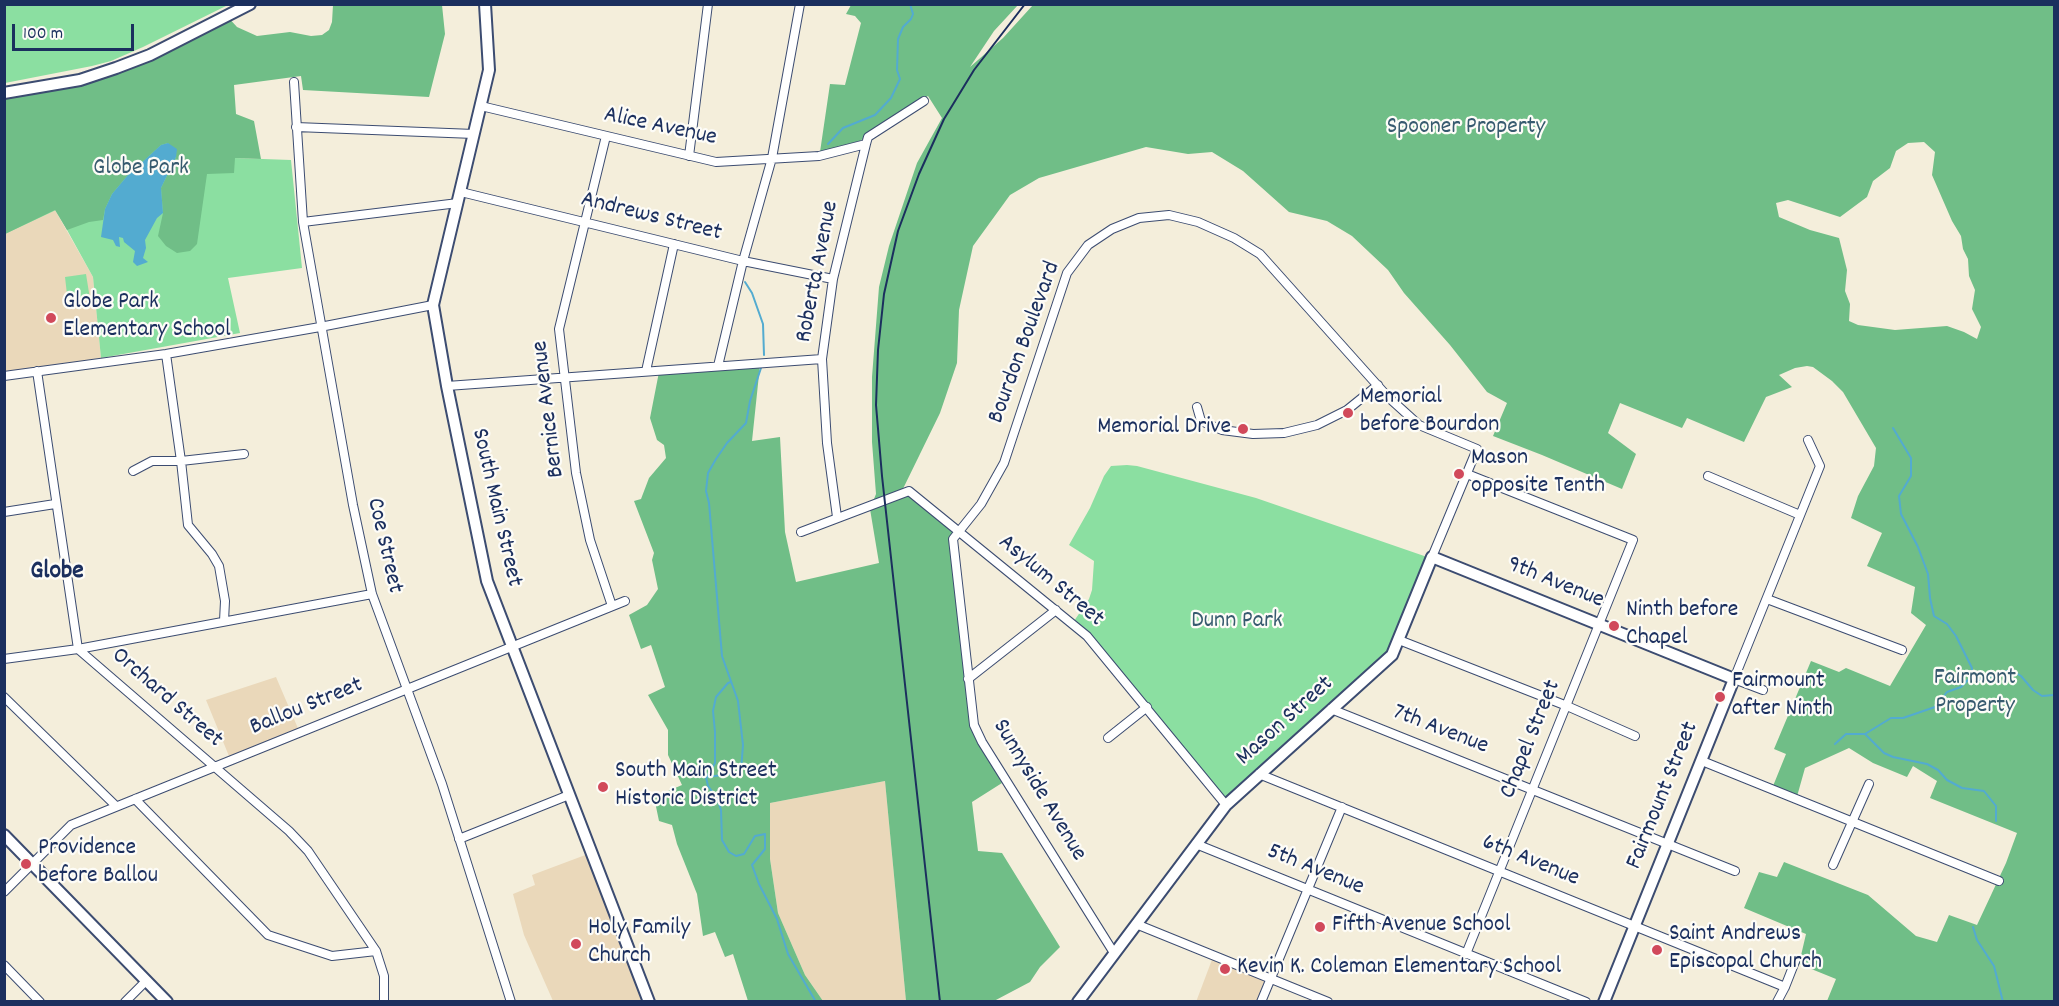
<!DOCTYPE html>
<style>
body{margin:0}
#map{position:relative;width:2059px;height:1006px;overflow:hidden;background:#f4eedb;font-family:Dekko,sans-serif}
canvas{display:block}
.frame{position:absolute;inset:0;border:6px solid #1b2f5e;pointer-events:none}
.scale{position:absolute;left:12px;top:24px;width:122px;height:27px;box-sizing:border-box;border:3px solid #1b2f5e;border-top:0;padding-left:8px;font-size:18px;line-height:21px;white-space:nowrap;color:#1b2f5e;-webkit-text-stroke:4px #fdfcf7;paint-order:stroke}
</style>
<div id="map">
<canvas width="2059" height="1006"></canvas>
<div class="frame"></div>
<div class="scale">100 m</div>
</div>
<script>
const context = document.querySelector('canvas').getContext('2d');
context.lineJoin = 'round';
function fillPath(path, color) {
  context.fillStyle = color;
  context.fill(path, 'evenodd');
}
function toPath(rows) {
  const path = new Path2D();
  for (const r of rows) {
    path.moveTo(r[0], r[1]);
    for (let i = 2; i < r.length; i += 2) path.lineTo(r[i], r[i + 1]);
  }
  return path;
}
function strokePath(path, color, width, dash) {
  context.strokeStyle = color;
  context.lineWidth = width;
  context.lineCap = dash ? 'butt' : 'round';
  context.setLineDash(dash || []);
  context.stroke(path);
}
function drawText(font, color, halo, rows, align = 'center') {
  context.font = font + ' Dekko,sans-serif';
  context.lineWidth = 4.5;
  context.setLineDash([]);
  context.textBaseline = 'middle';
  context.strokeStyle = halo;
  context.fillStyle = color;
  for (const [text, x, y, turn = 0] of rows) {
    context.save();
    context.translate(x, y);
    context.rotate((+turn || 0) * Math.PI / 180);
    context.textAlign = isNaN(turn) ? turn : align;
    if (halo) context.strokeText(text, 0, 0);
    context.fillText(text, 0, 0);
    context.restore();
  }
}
fillPath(toPath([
 [55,210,93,277,101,358,5,374,4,234],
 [276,677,300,733,231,761,206,700],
 [885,781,906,1001,823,1001,805,975,778,913,770,859,770,803],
 [588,854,645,1001,553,1001,524,935,513,894,535,885,532,875],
 [1213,957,1267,980,1258,1001,1196,1002]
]), '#ead8ba');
fillPath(toPath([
 [5,4,228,4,228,5,143,47,111,61,92,66,5,83],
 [5,103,235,158,291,160,302,268,228,278,240,333,101,358,93,277,56,210,5,234],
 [86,274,90,299,68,303,65,277],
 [1127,465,1137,466,1256,498,1430,558,1388,654,1225,801,1072,624,1089,599,1092,590,1094,561,1069,545,1090,508,1104,476,1111,466]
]), '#8bdfa1');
fillPath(toPath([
 [333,5,442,5,445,34,429,97,303,90,301,76,234,85,236,114,254,121,261,159,235,158,234,173,207,174,197,244,190,251,177,253,166,246,158,236,163,213,161,188,176,157,168,143,161,145,128,175,112,194,105,209,103,220,89,222,67,230,55,210,5,234,5,92,117,67,226,15,237,27,257,36,290,32,311,36,322,35,329,30,332,22],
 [851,5,1018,5,994,31,970,67,1003,38,1033,5,2054,5,2054,1001,1827,1001,1836,979,1799,964,1806,934,1744,908,1759,872,1777,877,1784,862,1868,895,1916,936,1937,942,1949,915,1977,925,2006,863,2017,833,1930,798,1937,781,1913,766,1907,777,1873,763,1849,748,1805,768,1796,800,1771,791,1786,754,1774,749,1811,661,1839,672,1846,668,1890,686,1926,625,1911,613,1915,587,1867,566,1882,533,1851,518,1858,496,1874,466,1876,448,1843,392,1832,381,1813,367,1807,366,1795,368,1779,375,1792,387,1766,397,1744,442,1687,418,1682,428,1620,403,1608,433,1636,454,1622,489,1542,455,1493,436,1507,403,1487,392,1450,345,1404,293,1388,270,1352,236,1327,221,1289,212,1243,171,1212,152,1188,154,1146,147,1039,178,1010,195,973,246,959,310,957,363,940,413,898,499,914,494,959,531,952,539,973,729,1002,783,972,802,978,851,1002,853,1060,947,1040,967,1030,982,994,1001,906,1001,885,781,770,803,770,859,778,913,805,975,823,1001,748,1001,733,954,725,957,715,932,703,936,697,894,677,844,672,825,659,821,654,797,682,785,668,755,668,730,648,695,665,687,651,645,641,649,629,615,647,605,658,589,652,560,654,553,634,501,641,499,649,478,666,458,664,445,657,440,650,418,659,372,760,365,752,441,780,437,785,532,796,582,879,563,870,509,876,494,872,442,872,377,879,287,889,246,917,163,942,118,928,96,860,141,820,152,830,84,845,85,861,23,855,16,846,14],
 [1924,142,1935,152,1932,175,1952,221,1961,236,1963,249,1968,259,1969,276,1975,290,1972,309,1981,327,1977,339,1964,332,1947,326,1895,330,1858,325,1849,321,1850,304,1845,291,1847,270,1839,238,1810,230,1779,217,1776,203,1788,200,1840,217,1867,197,1873,181,1890,168,1896,151,1908,143]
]), '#70be87');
fillPath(toPath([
 [168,143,177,149,176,157,161,188,163,213,157,218,145,240,146,248,143,258,148,262,137,266,133,262,135,251,124,242,123,238,119,237,120,247,116,246,113,240,101,237,105,209,112,194,128,175,161,145]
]), '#53abd0');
strokePath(toPath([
 [828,144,843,128,875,115,891,98,900,79,897,70,898,39,903,27,911,19,913,14,910,4],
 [745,282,752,293,763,324,764,355],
 [761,368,750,401,746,423,727,443,716,459,708,473,706,491,709,503,722,656,738,701,743,745,741,770,732,774,706,777,708,786,717,798,721,810,722,840,729,852,736,856,744,854,755,836,765,834,765,849,752,865,759,884,777,919,788,954,816,1002],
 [1971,677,1979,680,2011,670,2021,676,2033,690,2042,696,2054,695],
 [1865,734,1884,753,1893,757,1927,764,1938,770,1947,780,1962,788,1984,791,1996,806,1996,821],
 [1835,744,1846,734,1865,734,1891,718,1903,718,1935,707,1947,692,1961,687,1971,677,1972,668,1956,636,1947,624,1934,616,1930,598,1928,574,1918,547,1901,514,1899,496,1911,476,1911,458,1893,428],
 [707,777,715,763,715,732,713,711,716,697,728,683,731,682],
 [1973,927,1977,940,1994,966,2003,1002]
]), '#53abd0', 2);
const street = toPath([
 [294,82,303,222,353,505,372,594,442,784,511,1002],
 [481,106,716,162,819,156,866,144,868,137,924,101],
 [296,127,474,134],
 [606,136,559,329,576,473,590,540,612,606],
 [689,156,708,4],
 [461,192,743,261,833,279],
 [303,222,458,203],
 [166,354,181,461,188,525,212,554,219,566,225,601,224,621],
 [718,366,743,261,772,158,800,4],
 [37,371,78,649,289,831,308,851,376,951,384,976,384,1002],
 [646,371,674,244],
 [4,376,166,354,320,327,433,305],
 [447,386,822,359],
 [1197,407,1201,421,1222,430,1253,434,1284,433,1317,425,1347,410,1378,385],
 [133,471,152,461,181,461,244,454],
 [1708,476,1800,515],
 [4,512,55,504],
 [837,517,827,443,822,359,833,279,866,144],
 [801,532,909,491,1087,636,1226,805],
 [1767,599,1902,650],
 [1399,640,1567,706,1635,736],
 [4,659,78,649,372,594],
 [968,679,1056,610],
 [1763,690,1734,679,1820,466,1808,440],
 [4,697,116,806],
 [1331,709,1735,871],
 [1108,738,1147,707],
 [1702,761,1999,881],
 [1259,774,1785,987],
 [135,799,268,935,332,956,376,951],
 [459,839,569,795],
 [1196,844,1586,1002],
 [1833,865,1869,784],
 [4,892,71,825,625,601],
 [1136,924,1328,1002],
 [1114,953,982,742,974,725,953,539,981,504,1004,463,1067,273,1088,245,1112,229,1139,218,1169,215,1198,222,1234,238,1260,254,1387,396,1419,425,1477,449,1432,557],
 [1466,954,1633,540,1467,474],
 [4,965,40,1002],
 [125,1002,146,981],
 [1261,1002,1342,807],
 [1777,1002,1785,987,1796,959]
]);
const secondary = toPath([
 [485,4,489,70,433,305,447,386,487,581,649,1002],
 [4,93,80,80,116,68,150,55,250,4],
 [4,835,167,1002],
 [1078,1002,1226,805,1392,655,1432,557,1734,679,1604,1002]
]);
strokePath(street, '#3c4c71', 10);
strokePath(secondary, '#3c4c71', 14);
strokePath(street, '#fff', 8);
strokePath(secondary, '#fff', 10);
strokePath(toPath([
 [940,1002,882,476,876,405,878,350,884,294,898,231,919,174,944,119,974,70,1025,4]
]), '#1b2f5e', 2);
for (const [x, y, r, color] of [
 [51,318,6,"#d1495b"],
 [1348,413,6,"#d1495b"],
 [1243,429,6,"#d1495b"],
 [1459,474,6,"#d1495b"],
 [1614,626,6,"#d1495b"],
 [1720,697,6,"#d1495b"],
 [603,787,6,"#d1495b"],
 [26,864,6,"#d1495b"],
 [1320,927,6,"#d1495b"],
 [576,944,6,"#d1495b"],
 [1657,950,6,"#d1495b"],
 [1225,969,6,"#d1495b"]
]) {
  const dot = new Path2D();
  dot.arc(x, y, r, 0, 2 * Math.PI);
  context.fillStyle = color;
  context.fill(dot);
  strokePath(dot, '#fdfcf7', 2);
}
drawText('24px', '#1b2f5e', '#fdfcf7', [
 ["Alice Avenue",660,128,12],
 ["Andrews Street",651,218,14],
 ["Roberta Avenue",819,272,-79],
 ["Bourdon Boulevard",1026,343,-70],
 ["Bernice Avenue",550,409,-97],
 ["South Main Street",495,508,77],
 ["Coe Street",383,546,77],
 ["Asylum Street",1050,582,40],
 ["9th Avenue",1555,584,22],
 ["Orchard Street",166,699,41],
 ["Ballou Street",307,708,-22],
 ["Mason Street",1286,722,-42],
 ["7th Avenue",1440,731,21],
 ["Chapel Street",1532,740,-68],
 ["Sunnyside Avenue",1038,791,59],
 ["Fairmount Street",1664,796,-68],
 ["6th Avenue",1530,862,22],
 ["5th Avenue",1315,871,22]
]);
drawText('24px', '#375b6f', '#fdfcf7', [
 ["Spooner Property",1466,129],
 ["Globe Park",141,170],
 ["Dunn Park",1237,623],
 ["Fairmont",1975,680],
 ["Property",1975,708]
]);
drawText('24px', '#1b2f5e', '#fdfcf7', [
 ["Globe Park",63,304],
 ["Elementary School",63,332],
 ["Memorial",1360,399],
 ["before Bourdon",1360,427],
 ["Memorial Drive",1231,429,"right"],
 ["Mason",1471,460],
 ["opposite Tenth",1471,488],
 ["Ninth before",1626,612],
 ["Chapel",1626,640],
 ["Fairmount",1732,683],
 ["after Ninth",1732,711],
 ["South Main Street",615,773],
 ["Historic District",615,801],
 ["Providence",38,850],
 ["before Ballou",38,878],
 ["Fifth Avenue School",1332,927],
 ["Holy Family",588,930],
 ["Church",588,958],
 ["Saint Andrews",1669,936],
 ["Episcopal Church",1669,964],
 ["Kevin K. Coleman Elementary School",1237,969]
], 'left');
drawText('bold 26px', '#1b2f5e', '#fdfcf7', [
 ["Globe",57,573]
]);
</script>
